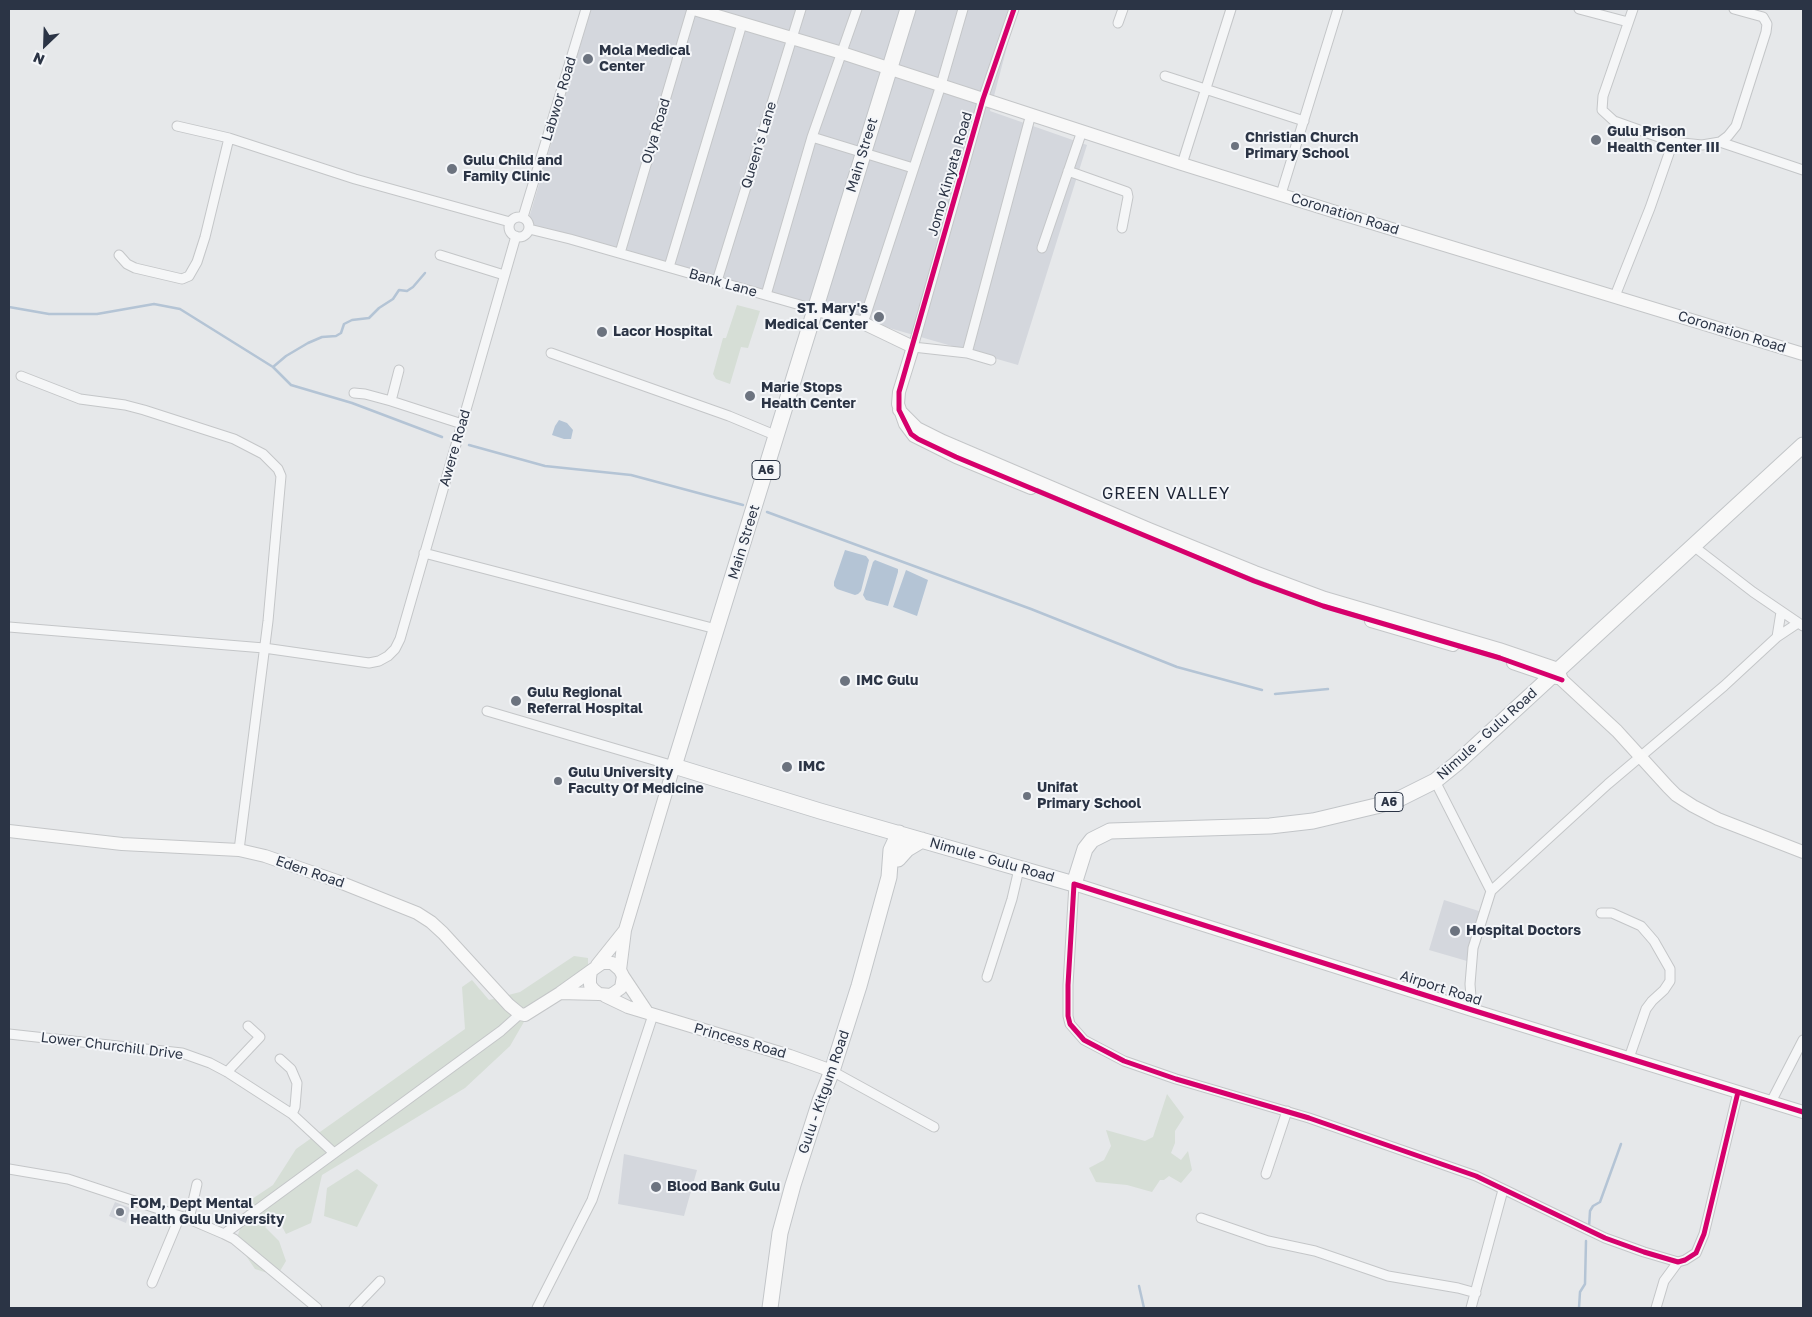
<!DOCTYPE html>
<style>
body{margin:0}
#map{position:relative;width:1812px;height:1317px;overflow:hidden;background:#e6e8ea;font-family:"Golos Text",sans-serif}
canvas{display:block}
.frame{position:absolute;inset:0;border:10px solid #2b3445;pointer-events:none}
.north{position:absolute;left:20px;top:20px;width:50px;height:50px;-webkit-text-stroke:4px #f4f6f9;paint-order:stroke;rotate:204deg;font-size:14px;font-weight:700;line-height:20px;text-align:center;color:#2b3445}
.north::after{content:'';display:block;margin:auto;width:18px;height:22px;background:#2b3445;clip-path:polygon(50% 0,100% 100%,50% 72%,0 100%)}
</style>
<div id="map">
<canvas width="1812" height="1317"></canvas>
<div class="frame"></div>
<div class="north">N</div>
</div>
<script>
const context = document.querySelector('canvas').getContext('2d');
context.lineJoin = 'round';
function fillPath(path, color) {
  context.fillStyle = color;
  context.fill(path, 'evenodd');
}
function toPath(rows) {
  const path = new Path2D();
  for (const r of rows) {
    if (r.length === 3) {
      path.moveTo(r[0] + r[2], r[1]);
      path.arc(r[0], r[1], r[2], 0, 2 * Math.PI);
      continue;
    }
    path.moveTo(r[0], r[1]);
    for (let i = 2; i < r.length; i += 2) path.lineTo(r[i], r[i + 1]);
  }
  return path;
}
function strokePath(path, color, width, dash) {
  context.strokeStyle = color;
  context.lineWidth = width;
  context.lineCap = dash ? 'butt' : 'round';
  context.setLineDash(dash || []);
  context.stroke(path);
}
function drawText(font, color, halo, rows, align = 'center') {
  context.font = font + ' "Golos Text",sans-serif';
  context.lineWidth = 4;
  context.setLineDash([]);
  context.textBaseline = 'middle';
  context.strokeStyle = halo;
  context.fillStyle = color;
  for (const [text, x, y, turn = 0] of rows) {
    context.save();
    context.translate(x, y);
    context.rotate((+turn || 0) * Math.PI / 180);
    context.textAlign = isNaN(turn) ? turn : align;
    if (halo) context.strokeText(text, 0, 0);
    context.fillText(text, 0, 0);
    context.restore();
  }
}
fillPath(toPath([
 [591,9,1017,9,990,111,1087,145,1018,365,531,225,529,218],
 [1444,900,1482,912,1467,961,1429,950],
 [624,1154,697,1170,684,1216,618,1204],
 [115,1202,130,1208,126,1223,109,1216]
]), '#d4d7dd');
fillPath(toPath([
 [737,305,760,311,748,348,741,347,730,384,716,379,713,374,723,338,726,338],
 [574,956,588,958,588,968,532,1008,510,1046,465,1088,322,1175,311,1223,286,1234,278,1219,265,1227,279,1241,286,1261,277,1276,255,1269,236,1241,249,1201,273,1185,296,1149,465,1029,462,987,472,980,489,1000,520,992],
 [1167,1094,1184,1117,1175,1131,1175,1143,1171,1153,1181,1160,1188,1151,1192,1170,1181,1183,1169,1176,1164,1180,1160,1180,1152,1192,1127,1185,1096,1182,1089,1168,1104,1160,1111,1146,1106,1130,1145,1141,1153,1137],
 [357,1169,378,1185,357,1227,324,1216,327,1188]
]), '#d6ded6');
fillPath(toPath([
 [559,420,567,423,573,430,571,439,564,439,552,435,555,426],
 [845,550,866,556,869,560,861,591,858,594,855,595,837,589,834,586,834,582],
 [875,560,898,569,898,572,888,606,866,600,863,595,873,562],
 [906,570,928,580,917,616,893,607]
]), '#b4c4d5');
strokePath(toPath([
 [9,307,49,314,97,314,154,304,180,309,273,367,291,385,352,403,442,437],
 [273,367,286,356,308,343,322,337,336,336,341,333,344,324,352,320,369,318,379,308,393,299,399,290,407,291,413,287,425,273],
 [469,445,545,466,631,475,743,505],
 [767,512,1031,609,1177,667,1262,690],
 [1275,694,1328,689],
 [1589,1227,1590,1211,1593,1206,1600,1202,1621,1144],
 [1139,1286,1144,1308],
 [1579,1308,1580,1292,1585,1284,1586,1241]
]), '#b4c4d5', 2.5);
const street = toPath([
 [1579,9,1628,22],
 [1633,9,1603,96,1602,110,1614,121,1673,142,1702,145,1720,142,1728,136,1736,126,1766,32,1767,24,1763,17,1734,9],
 [1118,23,1123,9],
 [1165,76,1304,121],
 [177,126,229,138,355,179,510,222],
 [812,137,913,168],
 [1720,142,1803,170],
 [1182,164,1231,9],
 [1068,171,1127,192,1128,197,1122,228],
 [1281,194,1338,9],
 [519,227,10],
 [523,217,586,9],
 [529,229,570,239,814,309],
 [1042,248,1082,131],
 [620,253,692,9],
 [119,255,127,264,135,268,182,279,189,276,197,262,205,237,229,138],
 [440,255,504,275],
 [669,267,742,24],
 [717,281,801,9],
 [766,295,812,137,857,9],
 [1615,296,1650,208,1673,142],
 [863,323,941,85,963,9],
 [551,353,729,416,777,436],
 [967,353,1031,114],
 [991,360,967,353,913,347,983,99,1014,9],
 [21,376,80,399,125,405,144,410,234,439,263,454,278,469,281,476,268,621,239,850],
 [354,393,365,394,391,401,462,424],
 [391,401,399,370],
 [1692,545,1753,592,1803,626],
 [424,553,716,629],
 [9,627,264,648,369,663,379,661,388,656,395,649,400,639,516,236],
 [1777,637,1781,612],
 [487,711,674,766],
 [1435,781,1491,891,1473,948,1470,984,1472,1010],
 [1074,884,1068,985,1068,1016,1070,1024,1084,1040,1124,1061,1176,1079,1309,1118,1476,1176,1605,1238,1644,1252,1678,1262,1685,1260,1696,1253,1704,1234,1738,1092],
 [1491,891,1608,784,1724,686,1777,637,1798,623],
 [1601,913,1612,913,1641,926,1654,941,1670,969,1670,981,1664,990,1652,1001,1646,1009,1629,1058],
 [987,977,1012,899,1019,869],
 [9,1034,182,1053,210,1063,227,1072,292,1114,334,1153],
 [280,1059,291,1069,297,1083,295,1107,292,1114],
 [832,1071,934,1127],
 [227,1072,260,1037,248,1026],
 [1771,1102,1803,1040],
 [9,1169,68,1179,189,1219,224,1234,234,1239,317,1308],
 [1266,1174,1287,1111],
 [1201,1218,1268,1241,1315,1251,1388,1276,1458,1288,1476,1293],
 [189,1219,197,1184],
 [224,1234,501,1031,520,1014],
 [152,1283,180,1216],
 [354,1308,380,1281],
 [537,1308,592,1200,653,1015],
 [1471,1308,1503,1190],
 [1656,1308,1664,1281,1678,1262]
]);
const secondary = toPath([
 [694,9,842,53,1182,164,1339,213,1803,354],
 [814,309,863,323,913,347,899,392,898,404,905,424,914,436,956,457,1031,488],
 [899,410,917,428,943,441,1149,529,1255,572,1325,598,1499,649,1558,669,1562,680,1617,731,1668,787,1676,795,1693,806,1718,819,1803,852],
 [1371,621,1453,645],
 [1513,663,1557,678],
 [9,831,122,844,239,850,265,856,337,881,417,913,431,922,443,933,509,1005,520,1014,525,1015,560,993,602,963,612,963,620,970,623,976,621,988,611,995,599,994,594,990,590,985,590,978,591,971],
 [1074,884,1472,1010,1803,1112],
 [597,965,625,930],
 [620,970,625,930,674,766],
 [623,976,647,1012],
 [560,993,599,994],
 [605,996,628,1007,790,1056,832,1071]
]);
const primary = toPath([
 [908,9,674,766,820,811,1074,884,1085,849,1092,840,1110,831,1270,826,1313,821,1376,806,1399,799,1435,781,1456,764,1803,445],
 [898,859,907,849,922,840],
 [770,1308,780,1233,793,1185,820,1101,832,1071,859,986,889,877,891,850,899,833]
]);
strokePath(street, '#c4c6c8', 11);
strokePath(secondary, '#c4c6c8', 14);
strokePath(primary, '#c2c5c8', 17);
strokePath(street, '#f5f6f7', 9);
strokePath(secondary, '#f8f8f8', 12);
strokePath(primary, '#f8f8f8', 15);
strokePath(toPath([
 [1014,9,983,99,899,392,899,410,911,434,918,439,956,457,1254,581,1323,606,1500,658,1562,680],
 [1738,1092,1704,1234,1696,1253,1685,1260,1678,1262,1644,1252,1605,1238,1476,1176,1309,1118,1176,1079,1124,1061,1084,1040,1070,1024,1068,1016,1068,985,1074,884,1472,1010,1803,1112]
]), '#d6006c', 5);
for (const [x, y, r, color] of [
 [588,59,6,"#6c737f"],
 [1596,140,6,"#6c737f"],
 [1235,146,5,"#6c737f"],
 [452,169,6,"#6c737f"],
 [879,317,6,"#6c737f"],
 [602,332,6,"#6c737f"],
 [750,396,6,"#6c737f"],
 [845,681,6,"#6c737f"],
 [516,701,6,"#6c737f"],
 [787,767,6,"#6c737f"],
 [558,781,5,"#6c737f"],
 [1027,796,5,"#6c737f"],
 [1455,931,6,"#6c737f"],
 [656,1187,6,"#6c737f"],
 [120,1212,5,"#6c737f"]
]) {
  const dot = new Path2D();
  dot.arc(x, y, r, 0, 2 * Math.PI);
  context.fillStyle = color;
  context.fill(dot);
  strokePath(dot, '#f4f6f9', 2);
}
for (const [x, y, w] of [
 [766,470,28],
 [1389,802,28]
]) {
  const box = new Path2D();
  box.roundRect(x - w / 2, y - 9.5, w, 19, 4);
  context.fillStyle = '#f4f6f9';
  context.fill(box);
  strokePath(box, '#2b3445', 1);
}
drawText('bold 12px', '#2b3445', null, [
 ["A6",766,470],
 ["A6",1389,802]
]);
drawText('bold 14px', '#2b3445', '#f4f6f9', [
 ["Mola Medical",599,51],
 ["Center",599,67],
 ["Gulu Prison",1607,132],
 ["Health Center III",1607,148],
 ["Christian Church",1245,138],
 ["Primary School",1245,154],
 ["Gulu Child and",463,161],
 ["Family Clinic",463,177],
 ["ST. Mary's",868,309,"right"],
 ["Medical Center",868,325,"right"],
 ["Lacor Hospital",613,332],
 ["Marie Stops",761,388],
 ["Health Center",761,404],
 ["IMC Gulu",856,681],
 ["Gulu Regional",527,693],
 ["Referral Hospital",527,709],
 ["IMC",798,767],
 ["Gulu University",568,773],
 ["Faculty Of Medicine",568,789],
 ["Unifat",1037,788],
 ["Primary School",1037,804],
 ["Hospital Doctors",1466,931],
 ["Blood Bank Gulu",667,1187],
 ["FOM, Dept Mental",130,1204],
 ["Health Gulu University",130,1220]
], 'left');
drawText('14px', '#2b3445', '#f4f6f9', [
 ["Labwor Road",559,99,-73],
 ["Olya Road",656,131,-73],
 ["Queen's Lane",759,145,-73],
 ["Main Street",862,155,-73],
 ["Jomo Kinyata Road",950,174,-74],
 ["Coronation Road",1345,214,17],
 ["Bank Lane",723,283,16],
 ["Coronation Road",1732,332,17],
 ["Awere Road",455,448,-74],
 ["Main Street",744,542,-73],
 ["Nimule - Gulu Road",1487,734,-42],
 ["Nimule - Gulu Road",992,860,16],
 ["Eden Road",310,872,19],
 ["Airport Road",1441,988,18],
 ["Princess Road",740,1041,16],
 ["Lower Churchill Drive",112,1046,7],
 ["Gulu - Kitgum Road",824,1092,-71]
]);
context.letterSpacing = '1px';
drawText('16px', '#1d2536', '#f4f6f9', [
 ["GREEN VALLEY",1166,494]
]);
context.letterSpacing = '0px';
</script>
